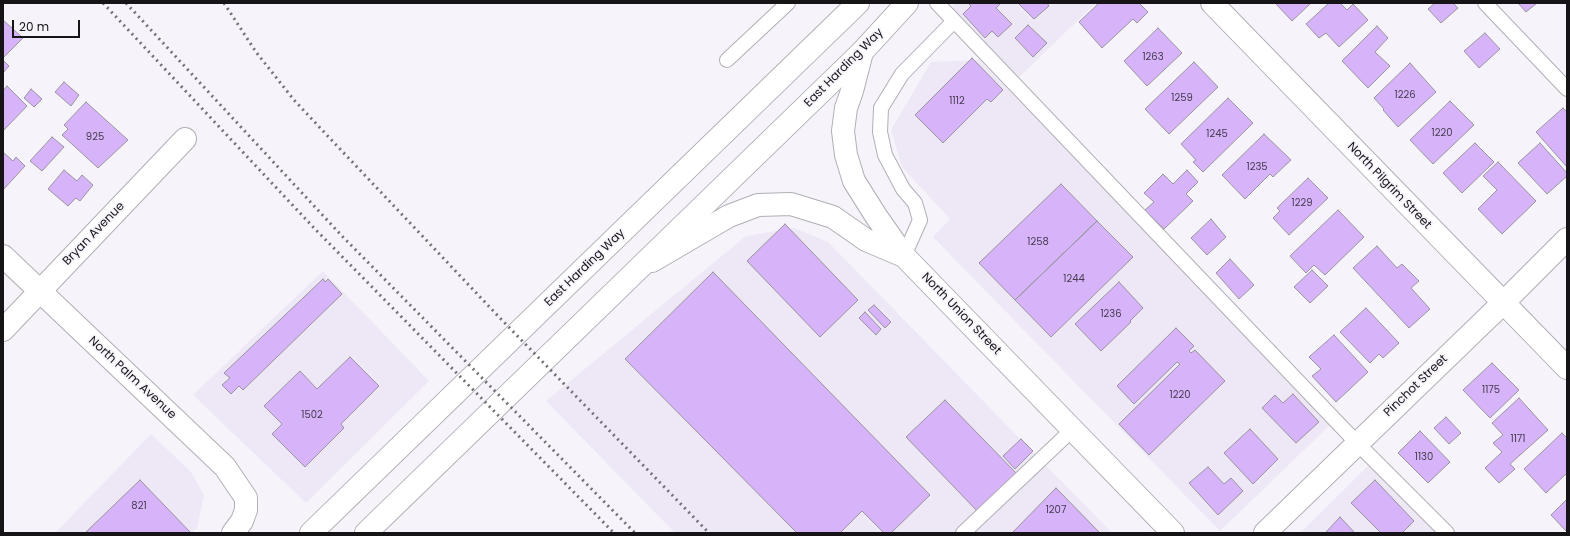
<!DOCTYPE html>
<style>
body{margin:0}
#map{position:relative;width:1570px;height:536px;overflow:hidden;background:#f6f3fa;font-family:Poppins,sans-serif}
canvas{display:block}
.frame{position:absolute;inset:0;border:4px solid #161417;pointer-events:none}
.scale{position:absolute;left:12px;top:20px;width:68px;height:18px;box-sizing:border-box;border:2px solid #161417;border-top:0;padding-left:5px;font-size:12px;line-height:14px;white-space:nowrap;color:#161417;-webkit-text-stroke:3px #f6f3fa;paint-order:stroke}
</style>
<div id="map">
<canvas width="1570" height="536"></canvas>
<div class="frame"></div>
<div class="scale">20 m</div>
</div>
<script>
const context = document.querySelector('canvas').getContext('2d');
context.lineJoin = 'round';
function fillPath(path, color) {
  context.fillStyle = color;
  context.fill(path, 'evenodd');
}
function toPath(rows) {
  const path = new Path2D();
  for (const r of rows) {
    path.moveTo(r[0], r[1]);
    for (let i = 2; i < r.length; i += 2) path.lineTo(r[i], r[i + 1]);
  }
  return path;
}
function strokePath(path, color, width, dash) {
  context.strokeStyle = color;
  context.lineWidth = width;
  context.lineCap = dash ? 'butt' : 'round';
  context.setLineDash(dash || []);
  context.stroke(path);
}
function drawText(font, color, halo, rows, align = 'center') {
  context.font = font + ' Poppins,sans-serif';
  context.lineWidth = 3.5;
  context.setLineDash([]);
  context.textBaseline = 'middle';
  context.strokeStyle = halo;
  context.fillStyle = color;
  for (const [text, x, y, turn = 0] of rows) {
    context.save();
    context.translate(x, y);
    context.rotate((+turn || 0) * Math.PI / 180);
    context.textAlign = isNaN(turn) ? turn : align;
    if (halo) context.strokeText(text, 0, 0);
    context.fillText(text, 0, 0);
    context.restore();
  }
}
fillPath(toPath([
 [957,3,1096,3,1017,79,949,11],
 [979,60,1332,423,1220,531,933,237,950,219,902,167,891,130,931,62],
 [794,228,828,242,1112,533,675,533,546,401,746,236],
 [323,271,429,381,306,503,193,395],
 [151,434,191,472,204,495,197,528,192,533,55,533],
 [1371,463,1439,533,1300,533]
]), '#eee7f6');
const building = toPath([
 [968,3,1001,3,996,8,1012,24,998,37,992,31,985,38,963,14,971,6,968,3],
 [1018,3,1047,3,1049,6,1034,19,1018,3],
 [1099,3,1139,3,1148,12,1137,23,1133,19,1102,48,1079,22,1099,3],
 [1275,3,1311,3,1292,21,1275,3],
 [1329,3,1340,3,1347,10,1353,4,1368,20,1339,47,1326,33,1319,38,1306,24,1329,3],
 [1435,3,1453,3,1458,8,1441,23,1428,9,1435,3],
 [1518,3,1537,3,1526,12,1518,3],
 [3,20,23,38,3,58,3,20],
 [1028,25,1047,43,1033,57,1015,38,1028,25],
 [1377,26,1388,38,1375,52,1390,66,1368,88,1342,61,1377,26],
 [1158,28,1182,53,1147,86,1124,61,1158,28],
 [1485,33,1500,49,1479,68,1464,51,1485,33],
 [972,58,1003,90,991,102,987,99,943,143,915,115,972,58],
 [3,60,9,66,3,73,3,60],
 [1194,62,1218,87,1169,134,1145,109,1194,62],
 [1410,63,1436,92,1398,127,1383,110,1384,109,1374,98,1410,63],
 [64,82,79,95,71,106,55,92,64,82],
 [7,86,27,106,3,131,3,91,7,86],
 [31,89,42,99,34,107,24,98,31,89],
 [1228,98,1253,123,1203,172,1193,162,1196,160,1181,144,1228,98],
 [1450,101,1474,125,1433,164,1410,140,1450,101],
 [86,102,128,140,98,168,62,135,68,129,64,125,86,102],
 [1563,108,1567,112,1567,167,1536,132,1563,108],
 [1264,134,1291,160,1273,177,1270,174,1245,199,1222,175,1264,134],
 [52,137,64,147,42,171,30,161,52,137],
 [1475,143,1494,162,1462,193,1443,173,1475,143],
 [1540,143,1567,173,1567,176,1547,194,1518,163,1540,143],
 [3,152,13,161,16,157,25,166,3,190,3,152],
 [1498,162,1536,201,1502,234,1478,209,1497,190,1483,176,1498,162],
 [64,170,77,181,82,175,93,185,80,201,76,198,68,206,48,189,64,170],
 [1187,170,1198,182,1186,194,1193,201,1164,229,1145,210,1154,202,1144,193,1163,174,1173,184,1187,170],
 [1308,178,1328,198,1289,235,1273,218,1280,211,1277,208,1308,178],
 [1061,184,1097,221,1015,300,979,263,1061,184],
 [1338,210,1364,237,1325,275,1314,265,1306,273,1290,256,1338,210],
 [1211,219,1226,237,1207,255,1191,238,1211,219],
 [1097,221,1133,257,1051,337,1015,300,1097,221],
 [785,224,858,300,820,337,747,261,785,224],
 [1377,246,1397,268,1402,264,1419,281,1411,288,1430,309,1409,328,1353,268,1377,246],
 [1230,259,1254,285,1239,299,1216,273,1230,259],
 [1312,270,1328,286,1310,303,1294,287,1312,270],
 [713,272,930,495,891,533,884,533,862,511,840,533,797,533,625,359,713,272],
 [323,279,325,282,328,279,342,294,243,390,239,386,231,394,222,385,230,378,224,373,323,279],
 [1119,282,1143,308,1130,321,1131,322,1101,351,1075,324,1119,282],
 [874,305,891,322,885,328,868,310,874,305],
 [1366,308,1399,343,1383,358,1379,354,1370,363,1340,332,1366,308],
 [865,312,881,329,876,335,859,318,865,312],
 [1176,328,1194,346,1189,351,1191,353,1195,350,1225,381,1149,455,1119,424,1180,364,1177,362,1134,404,1117,386,1176,328],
 [1334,335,1368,372,1336,402,1312,376,1321,369,1309,357,1334,335],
 [350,357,379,386,341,424,344,428,305,467,272,434,282,424,264,406,300,371,317,389,350,357],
 [1492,363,1519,390,1490,418,1463,390,1492,363],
 [1293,394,1319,422,1296,443,1262,408,1275,395,1283,403,1293,394],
 [1519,398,1548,430,1510,464,1515,469,1499,483,1485,468,1502,452,1493,443,1503,435,1492,423,1519,398],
 [945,400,1018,475,979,513,906,437,945,400],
 [1446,417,1461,433,1449,444,1434,428,1446,417],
 [1250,429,1278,459,1253,484,1224,453,1250,429],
 [1420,431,1450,462,1428,483,1398,453,1420,431],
 [1562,433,1567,438,1567,473,1546,493,1524,469,1562,433],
 [1021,439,1033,451,1015,469,1003,456,1021,439],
 [1208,467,1224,484,1231,478,1243,491,1218,515,1189,483,1208,467],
 [140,480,191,533,85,533,140,480],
 [1375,480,1414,521,1402,533,1381,533,1351,503,1375,480],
 [1056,488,1100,533,1012,533,1056,488],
 [1567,499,1567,532,1551,515,1567,499],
 [1340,517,1355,533,1325,533,1328,530,1340,517]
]);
fillPath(building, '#d7b3f9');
strokePath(building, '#98959c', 1);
const service = toPath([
 [937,3,1357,443,1447,533],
 [1485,3,1567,89],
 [727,60,788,3],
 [904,256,920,220,915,203,903,189,885,155,880,132,881,108,902,74,954,21],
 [963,533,1073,429]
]);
const minor = toPath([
 [1212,3,1567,368],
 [862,52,852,91,846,108,843,131,846,155,854,181,876,216,904,256,1173,533],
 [3,256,225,467,246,498,246,510,242,521,233,533],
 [652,261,729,216,758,205,791,204,833,217,866,240,904,256],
 [3,330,185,139],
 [1265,533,1503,303,1567,239]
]);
const tertiary = toPath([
 [311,533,858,3],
 [366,533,862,52,907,3]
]);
strokePath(service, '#b1aeb5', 16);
strokePath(minor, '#b1aeb5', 24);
strokePath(tertiary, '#b1aeb5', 24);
strokePath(service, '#fff', 14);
strokePath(minor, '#fff', 22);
strokePath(tertiary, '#fff', 22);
strokePath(toPath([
 [103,3,315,229,614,533],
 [126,3,341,235,635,533],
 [224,3,256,52,294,100,323,131,499,317,709,533]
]), '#737176', 3, [2, 4]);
drawText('10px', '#463c50', null, [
 ["1263",1153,57],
 ["1226",1405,95],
 ["1259",1182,98],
 ["1112",957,101],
 ["1220",1442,133],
 ["1245",1217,134],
 ["925",95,137],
 ["1235",1257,167],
 ["1229",1302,203],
 ["1258",1038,242],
 ["1244",1074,279],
 ["1236",1111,314],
 ["1175",1491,390],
 ["1220",1180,395],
 ["1502",312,415],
 ["1171",1518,439],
 ["1130",1424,457],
 ["821",139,506],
 ["1207",1056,510]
]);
drawText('12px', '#161417', '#f6f3fa', [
 ["East Harding Way",844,68,-45],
 ["North Pilgrim Street",1389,186,46],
 ["Bryan Avenue",94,234,-46],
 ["East Harding Way",585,268,-44],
 ["North Union Street",961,314,46],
 ["North Palm Avenue",132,378,43],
 ["Pinchot Street",1416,386,-44]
]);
</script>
